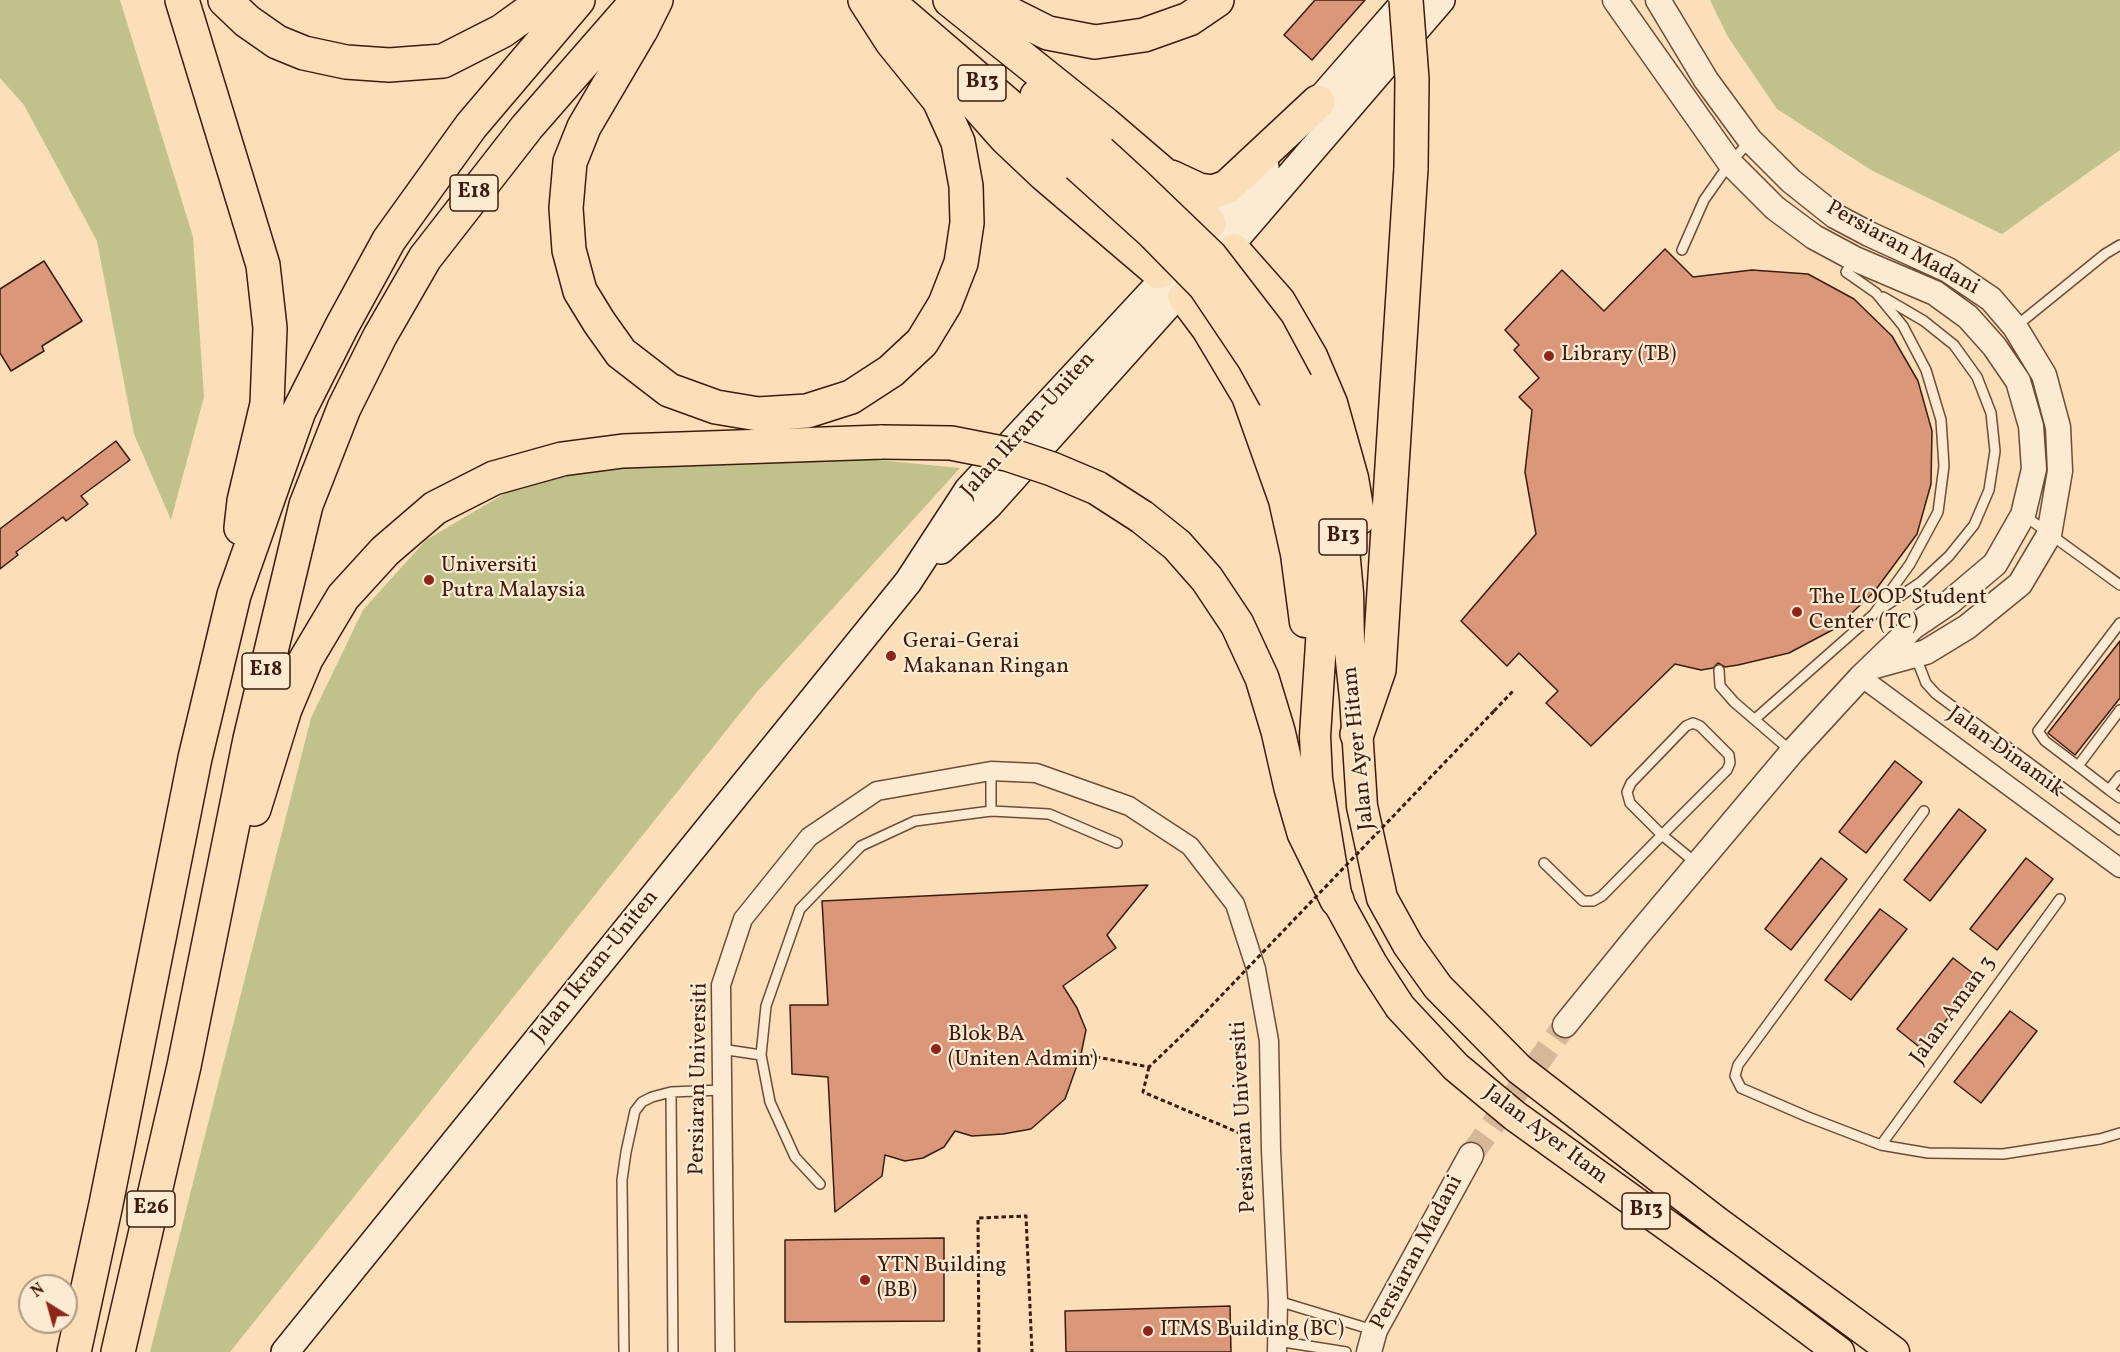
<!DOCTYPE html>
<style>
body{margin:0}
#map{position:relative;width:2120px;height:1352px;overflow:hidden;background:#fadfb9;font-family:Vollkorn,serif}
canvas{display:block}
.north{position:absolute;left:18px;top:1274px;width:60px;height:60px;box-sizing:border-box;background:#fcead2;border:2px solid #af9884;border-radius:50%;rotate:323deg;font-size:16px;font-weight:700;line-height:24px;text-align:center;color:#3b1c0e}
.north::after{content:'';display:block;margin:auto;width:21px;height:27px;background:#8f2418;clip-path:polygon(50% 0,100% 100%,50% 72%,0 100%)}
</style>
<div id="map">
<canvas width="2120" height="1352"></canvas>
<div class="north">N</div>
</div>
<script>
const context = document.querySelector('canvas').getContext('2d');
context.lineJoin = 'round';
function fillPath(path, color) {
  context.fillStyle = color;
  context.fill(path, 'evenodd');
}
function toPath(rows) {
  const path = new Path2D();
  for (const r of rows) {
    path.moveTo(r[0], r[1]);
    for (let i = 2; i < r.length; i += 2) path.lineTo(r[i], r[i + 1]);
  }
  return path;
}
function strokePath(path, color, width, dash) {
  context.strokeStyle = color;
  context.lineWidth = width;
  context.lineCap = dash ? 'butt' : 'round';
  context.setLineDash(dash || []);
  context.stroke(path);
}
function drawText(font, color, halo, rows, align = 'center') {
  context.font = font + ' Vollkorn,serif';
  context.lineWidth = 4.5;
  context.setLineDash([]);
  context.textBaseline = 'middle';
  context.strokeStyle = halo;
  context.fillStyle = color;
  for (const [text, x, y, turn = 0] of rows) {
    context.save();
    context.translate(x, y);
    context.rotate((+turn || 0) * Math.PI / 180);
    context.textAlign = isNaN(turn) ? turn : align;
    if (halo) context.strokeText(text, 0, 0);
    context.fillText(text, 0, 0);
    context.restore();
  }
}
fillPath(toPath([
 [0,0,120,0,193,237,204,397,171,520,134,434,97,241,24,105,0,78],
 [1710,0,2120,0,2120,150,2002,234,1871,170,1777,109,1728,37],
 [712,457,868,459,960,468,757,692,230,1352,150,1352,311,718,363,610,426,540,509,491,588,467]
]), '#c1c18c');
const building = toPath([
 [1315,0,1365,0,1312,60,1284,35,1315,0],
 [1665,249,1693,277,1752,270,1808,274,1854,299,1892,336,1918,381,1932,431,1931,484,1917,534,1874,592,1836,628,1789,653,1738,665,1725,667,1718,663,1713,668,1701,670,1675,664,1591,746,1546,703,1558,691,1519,653,1507,666,1461,621,1536,534,1525,472,1532,410,1519,397,1539,378,1514,350,1519,345,1505,330,1562,270,1604,311,1665,249],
 [44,261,82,321,42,346,44,351,11,371,0,353,0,289,44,261],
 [116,441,130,460,81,496,88,504,66,521,63,517,16,552,18,555,0,569,0,529,116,441],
 [2120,641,2120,698,2075,755,2048,733,2120,641],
 [1895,761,1922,782,1866,853,1839,832,1895,761],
 [1959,809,1986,830,1930,901,1904,880,1959,809],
 [1821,858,1847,879,1791,950,1765,929,1821,858],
 [2026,858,2053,879,1997,950,1970,929,2026,858],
 [1148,885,1107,935,1116,948,1063,986,1077,1008,1086,1030,1081,1054,1065,1099,1031,1129,1003,1134,972,1136,955,1131,944,1147,923,1158,905,1161,885,1155,882,1176,835,1212,828,1077,792,1074,790,1005,828,1005,822,901,1148,885],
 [1880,909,1907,929,1851,1000,1825,980,1880,909],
 [1953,958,1979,978,1923,1050,1897,1029,1953,958],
 [2010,1011,2037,1031,1981,1103,1954,1082,2010,1011],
 [944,1238,944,1321,785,1322,785,1240,944,1238],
 [1230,1306,1231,1352,1066,1352,1065,1311,1230,1306]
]);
fillPath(building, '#db977a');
strokePath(building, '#3b1c0e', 1.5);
strokePath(toPath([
 [1471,1155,1565,1025]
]), '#d4b897', 24, [24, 12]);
const service = toPath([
 [1682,250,1704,200,1730,163,1750,141],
 [2015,327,2105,254,2120,245],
 [2025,516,2120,585],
 [1881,609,1921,582,1949,556,1974,525,1989,490,1995,451,1991,413,1977,377,1954,345,1924,321,1883,297],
 [1915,655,1926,683,1936,694,2120,830],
 [1719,670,1720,686,1734,702,1791,751],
 [1755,719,1874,614,1910,564,1938,512,1944,466,1941,420,1926,370,1903,326,1876,293,1846,272,1854,260],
 [2078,766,2045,741,2038,731,2120,623],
 [991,771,991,811],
 [2120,776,2109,790,2120,798],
 [2109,790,2078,766,2120,710],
 [1924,811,1738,1065,1735,1076,1741,1088,1808,1117,1881,1145,1928,1153,2003,1154,2100,1139,2120,1133],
 [1544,863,1583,901,1593,901,1602,896,1662,835,1727,770,1730,763,1729,755,1700,726,1693,723,1686,726,1631,783,1627,792,1630,803,1662,835,1696,863],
 [721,1049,761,1055,766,1006,800,909,861,846,915,821,991,811,1049,814,1117,843],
 [761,1055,770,1102,795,1157,820,1184],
 [671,1092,673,1352],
 [1881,1145,2060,899],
 [1278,1301,1373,1330],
 [1277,1341,1346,1352],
 [624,1352,622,1180,626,1152,635,1111,642,1102,652,1097,671,1092,722,1090]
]);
const minor = toPath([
 [1861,677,2120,868],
 [725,1352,721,985,743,919,809,837,877,791,991,771,1036,773,1129,806,1190,846,1235,904,1256,969,1269,1041,1271,1150,1278,1301,1277,1352]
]);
const tertiary = toPath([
 [1658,0,1706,80,1750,140,1791,181,1835,216,1869,234,1948,270,1991,299,2015,327,2044,375,2058,427,2060,471,2049,535,2020,584,1967,627,1926,652,1875,666],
 [1565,1025,1638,935,1792,752,1861,677,1913,627,1950,602,1995,564,2023,515,2034,469,2031,426,2018,381,1994,346,1968,317,1935,293,1855,259,1814,237,1775,208,1730,163,1615,0],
 [1369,1352,1375,1330,1471,1155]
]);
const secondary = toPath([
 [1304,118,1407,0],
 [1217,227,1265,167],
 [1232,243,1441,0],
 [941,550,988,506,1178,294],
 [285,1352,908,582,968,490,1163,280]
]);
const primary = toPath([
 [1234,249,1280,301,1312,356,1332,403,1353,478,1360,519],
 [1183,297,1207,329,1247,396,1284,500,1296,554,1305,622],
 [1296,383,1320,442,1334,489,1343,538,1348,593,1349,642,1355,698,1362,806,1382,898,1408,945,1438,987,1519,1069,1717,1222,1894,1352],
 [1275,397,1296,447,1312,503,1320,553,1323,612,1315,736,1317,779,1337,900,1372,964,1400,1007,1456,1067,1515,1116,1725,1267,1839,1352]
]);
const motorway = toPath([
 [182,0,263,265,270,328,267,404,244,501,241,528],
 [225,0,247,21,277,42,304,53,346,62,389,65,443,61,502,31,545,0],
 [656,0,641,30,584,127,570,162,566,208,569,250,580,291,599,322,621,353,669,390,716,407,758,414,807,411,851,397,891,371,922,342,945,304,961,263,967,223,966,186,958,142,939,100,892,42,865,0],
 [886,0,1078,165],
 [950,0,1105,124,1161,172,1209,223],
 [982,0,1048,33,1095,42,1144,35,1189,19,1217,0],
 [916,40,966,93,1006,138,1044,174,1159,272],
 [1037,96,1100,152],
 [1171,177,1199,190,1213,192,1227,187,1318,102],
 [1142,517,1177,545,1207,579,1237,624,1262,678,1278,731,1291,788,1304,833,1337,900],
 [1357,734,1379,670,1411,168],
 [254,809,285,709,306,659,343,597,385,551,435,508,494,478,562,459,623,451,882,442],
 [74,1352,106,1204,195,758,234,595,299,411,342,326,389,240,471,126,578,0],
 [118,1352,184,1066,250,739,306,505,344,408,380,336,425,258,527,127,638,0]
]);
strokePath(service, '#6b4d39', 12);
strokePath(minor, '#6b4d39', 21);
strokePath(tertiary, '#6b4d39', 27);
strokePath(secondary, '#3b1c0e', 30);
strokePath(primary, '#3b1c0e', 33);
strokePath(motorway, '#3b1c0e', 36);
strokePath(toPath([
 [1494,711,1514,690],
 [1081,1054,1149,1067,1195,1023],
 [1149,1067,1143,1092,1242,1134],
 [979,1352,978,1218,1026,1216,1032,1352]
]), '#3b1c0e', 3, [4.5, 3]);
strokePath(service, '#fcead2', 9);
strokePath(minor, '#fcead2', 18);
strokePath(tertiary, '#fcead2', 24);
strokePath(secondary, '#fcead2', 27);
strokePath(primary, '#fadfb9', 30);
strokePath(motorway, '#fadfb9', 33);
const motorwayBridge = toPath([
 [1406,0,1412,79,1411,168],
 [1100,152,1136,185,1211,257,1268,331,1296,383],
 [1078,165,1152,232,1205,286,1254,359,1275,397],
 [882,442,951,443,1007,454,1052,469,1097,488,1142,517]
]);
strokePath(motorwayBridge, '#3b1c0e', 36, []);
strokePath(toPath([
 [1195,1023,1494,711]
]), '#3b1c0e', 3, [4.5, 3]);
strokePath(motorwayBridge, '#fadfb9', 33);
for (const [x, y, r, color] of [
 [1549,356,6,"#8f2418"],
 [429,580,6,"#8f2418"],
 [1797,612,6,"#8f2418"],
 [891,656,6,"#8f2418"],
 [936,1049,6,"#8f2418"],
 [865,1280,6,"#8f2418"],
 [1148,1331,6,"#8f2418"]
]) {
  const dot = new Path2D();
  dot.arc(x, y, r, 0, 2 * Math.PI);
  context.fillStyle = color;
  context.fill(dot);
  strokePath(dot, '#fcead2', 2);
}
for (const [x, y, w] of [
 [982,83,48],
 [474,193,48],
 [1343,537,48],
 [266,671,48],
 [151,1209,48],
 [1646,1211,48]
]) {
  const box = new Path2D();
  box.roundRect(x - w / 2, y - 18, w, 36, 4.5);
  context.fillStyle = '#fcead2';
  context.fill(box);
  strokePath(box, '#3b1c0e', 1.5);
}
drawText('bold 21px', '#3b1c0e', null, [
 ["B13",982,83],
 ["E18",474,193],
 ["B13",1343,537],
 ["E18",266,671],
 ["E26",151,1209],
 ["B13",1646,1211]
]);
drawText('22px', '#3b1c0e', '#fcead2', [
 ["Persiaran Madani",1902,249,29],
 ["Jalan Ikram-Uniten",1029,426,-48],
 ["Jalan Ayer Hitam",1360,748,-96],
 ["Jalan Dinamik",2005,753,36],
 ["Jalan Ikram-Uniten",596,967,-51],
 ["Jalan Aman 3",1954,1011,-54],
 ["Persiaran Universiti",700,1079,-89],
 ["Persiaran Universiti",1245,1117,-93],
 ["Jalan Ayer Itam",1545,1136,37],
 ["Persiaran Madani",1418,1253,-62]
]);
drawText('22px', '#3b1c0e', '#fcead2', [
 ["Library (TB)",1561,356],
 ["Universiti",441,567],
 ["Putra Malaysia",441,592],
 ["The LOOP Student",1809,599],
 ["Center (TC)",1809,624],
 ["Gerai-Gerai",903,643],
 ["Makanan Ringan",903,668],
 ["Blok BA",948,1036],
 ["(Uniten Admin)",948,1061],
 ["YTN Building",877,1267],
 ["(BB)",877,1292],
 ["ITMS Building (BC)",1160,1331]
], 'left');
</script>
